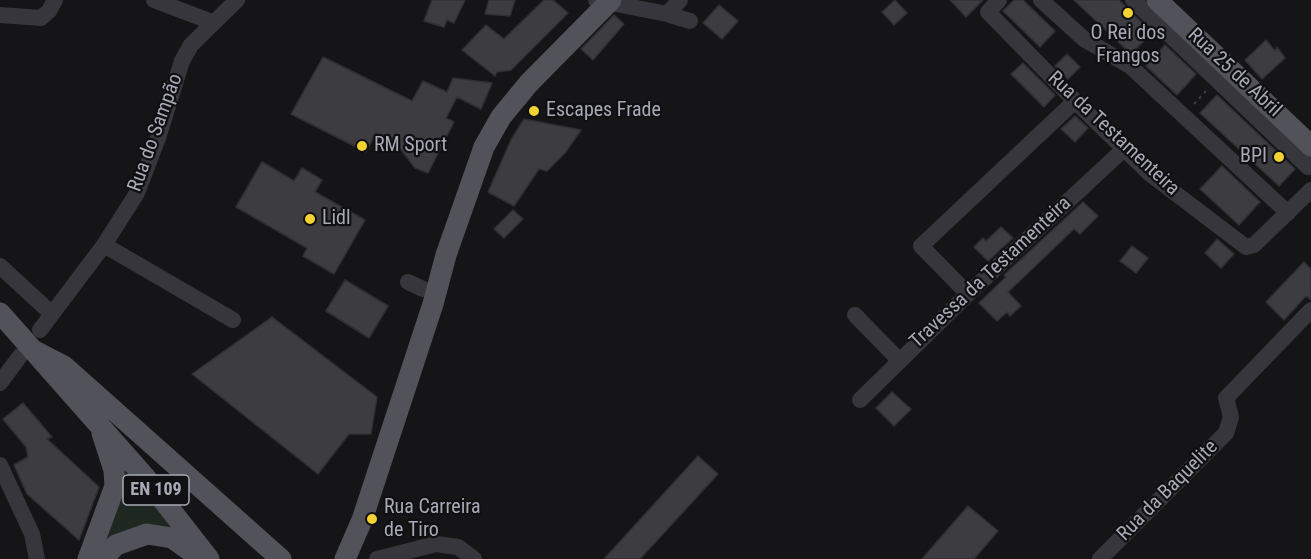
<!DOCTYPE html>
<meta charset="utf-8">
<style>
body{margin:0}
canvas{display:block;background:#151517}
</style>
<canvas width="1311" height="559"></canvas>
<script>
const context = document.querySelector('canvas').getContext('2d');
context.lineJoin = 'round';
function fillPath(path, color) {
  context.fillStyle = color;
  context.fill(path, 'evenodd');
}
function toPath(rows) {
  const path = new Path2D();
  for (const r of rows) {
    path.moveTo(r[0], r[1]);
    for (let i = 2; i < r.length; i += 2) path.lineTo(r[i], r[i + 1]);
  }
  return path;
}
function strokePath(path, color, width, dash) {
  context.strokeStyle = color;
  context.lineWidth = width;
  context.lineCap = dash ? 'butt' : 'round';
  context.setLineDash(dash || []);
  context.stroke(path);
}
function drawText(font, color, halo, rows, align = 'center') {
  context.font = font + ' "Roboto Condensed",sans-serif';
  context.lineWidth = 4.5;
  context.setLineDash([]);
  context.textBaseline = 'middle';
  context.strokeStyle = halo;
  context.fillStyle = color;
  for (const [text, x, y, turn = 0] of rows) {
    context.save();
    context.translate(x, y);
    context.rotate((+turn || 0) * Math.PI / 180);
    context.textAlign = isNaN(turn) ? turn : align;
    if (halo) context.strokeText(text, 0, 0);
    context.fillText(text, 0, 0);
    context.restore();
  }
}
fillPath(toPath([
 [124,468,176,531,99,553]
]), '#1f2721');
const building = toPath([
 [432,0,465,0,454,23,447,20,444,27,424,21,432,0],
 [489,0,515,0,510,16,485,14,489,0],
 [544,0,553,0,568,13,511,70,497,72,495,76,462,50,486,25,504,39,544,0],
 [895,0,907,13,894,25,882,12,895,0],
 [950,0,983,0,966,17,950,0],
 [1014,0,1023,0,1055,31,1040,47,1003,11,1014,0],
 [1074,0,1119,0,1152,33,1131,54,1074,0],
 [719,5,738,21,722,39,703,23,719,5],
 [614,15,624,24,593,60,581,49,614,15],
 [1266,40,1275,51,1277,47,1285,58,1262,79,1245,60,1266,40],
 [1165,45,1196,74,1177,95,1146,66,1165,45],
 [1067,54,1080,67,1068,79,1055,66,1067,54],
 [323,57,412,101,423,81,447,92,453,78,492,83,481,109,457,97,446,118,454,122,428,173,415,168,396,143,376,133,366,152,291,114,323,57],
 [1023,63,1055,95,1044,107,1011,74,1023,63],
 [1217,95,1295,169,1279,186,1200,113,1217,95],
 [1075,116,1088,128,1075,142,1061,129,1075,116],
 [524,119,581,130,565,153,547,171,539,169,514,206,488,192,511,140,524,119],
 [262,162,294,181,302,168,322,180,315,192,365,220,334,274,303,256,307,248,236,207,262,162],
 [1222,166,1260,202,1239,225,1200,189,1222,166],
 [1083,202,1098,216,1080,234,1074,229,1008,292,1021,306,1010,316,1007,312,997,321,979,303,1006,277,1004,275,1083,202],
 [513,210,523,219,504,238,494,229,513,210],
 [1001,227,1013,238,988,261,974,247,983,238,986,241,1001,227],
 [1217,239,1234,254,1221,268,1205,253,1217,239],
 [1132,246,1148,258,1136,273,1120,261,1132,246],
 [1304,262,1311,269,1311,300,1306,296,1284,320,1266,302,1304,262],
 [345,280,388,306,369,338,326,311,345,280],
 [272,317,377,397,371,434,349,434,318,474,192,374,272,317],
 [892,392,911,409,894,426,876,408,892,392],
 [23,403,52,437,47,439,99,487,79,540,27,494,14,465,28,457,26,447,3,419,23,403],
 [698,456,718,474,640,559,604,559,698,456],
 [968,506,998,531,974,559,922,559,968,506]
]);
fillPath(building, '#3d3d41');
strokePath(building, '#302f33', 1.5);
strokePath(toPath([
 [1194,104,1206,91]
]), '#3c3d43', 2, [3, 4.5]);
strokePath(toPath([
 [154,0,212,22],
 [596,0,667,14,680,0],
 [999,0,988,12,1075,101,1150,174,1246,247,1254,245,1311,190],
 [1041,0,1084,39,1130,66,1288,213],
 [1133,0,1308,167,1311,164],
 [667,14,690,21],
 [0,15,41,18,49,11,55,0],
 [104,245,233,320],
 [0,266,52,314],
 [408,282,423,289],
 [968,294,921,246,1075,101],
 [855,315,899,360],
 [40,330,104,245,137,193,158,138,182,61,191,45,237,0],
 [0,383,20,356],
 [860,400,968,294,1124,149],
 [0,465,32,534,37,559],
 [377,559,436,544,458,547,474,559],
 [1100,559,1226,433,1231,417,1226,398,1311,310]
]), '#36363c', 16);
strokePath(toPath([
 [1157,0,1311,146],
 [0,313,145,477,209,559],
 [33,350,64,366,281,559],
 [88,559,115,486,114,470,102,433],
 [103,559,116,545,147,534,172,538,199,557],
 [345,559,362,520,433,304,446,255,484,147,501,117,529,83,611,0]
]), '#52525b', 21);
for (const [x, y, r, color] of [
 [1128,13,6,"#f3d332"],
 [534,111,6,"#f3d332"],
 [362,146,6,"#f3d332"],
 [1279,157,6,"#f3d332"],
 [310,219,6,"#f3d332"],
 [372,519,6,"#f3d332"]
]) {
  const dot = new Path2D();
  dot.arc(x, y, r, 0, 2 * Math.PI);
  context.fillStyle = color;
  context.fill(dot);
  strokePath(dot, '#101012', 2);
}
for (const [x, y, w] of [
 [156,490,66]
]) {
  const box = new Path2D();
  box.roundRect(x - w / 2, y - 15, w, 30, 4.5);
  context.fillStyle = '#101012';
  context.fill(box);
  strokePath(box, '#a7a9b7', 1.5);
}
drawText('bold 18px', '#a7a9b7', null, [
 ["EN 109",156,490]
]);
drawText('20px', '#a7a9b7', '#101012', [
 ["O Rei dos",1128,34,"center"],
 ["Frangos",1128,57,"center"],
 ["Escapes Frade",546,111],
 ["RM Sport",374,146],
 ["BPI",1267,157,"right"],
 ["Lidl",322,219],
 ["Rua Carreira",384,508],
 ["de Tiro",384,531]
], 'left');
drawText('20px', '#a7a9b7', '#101012', [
 ["Rua 25 de Abril",1234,73,43],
 ["Rua do Sampão",156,133,-70],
 ["Rua da Testamenteira",1113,134,43],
 ["Travessa da Testamenteira",991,273,-43],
 ["Rua da Baquelite",1168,491,-45]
]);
</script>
